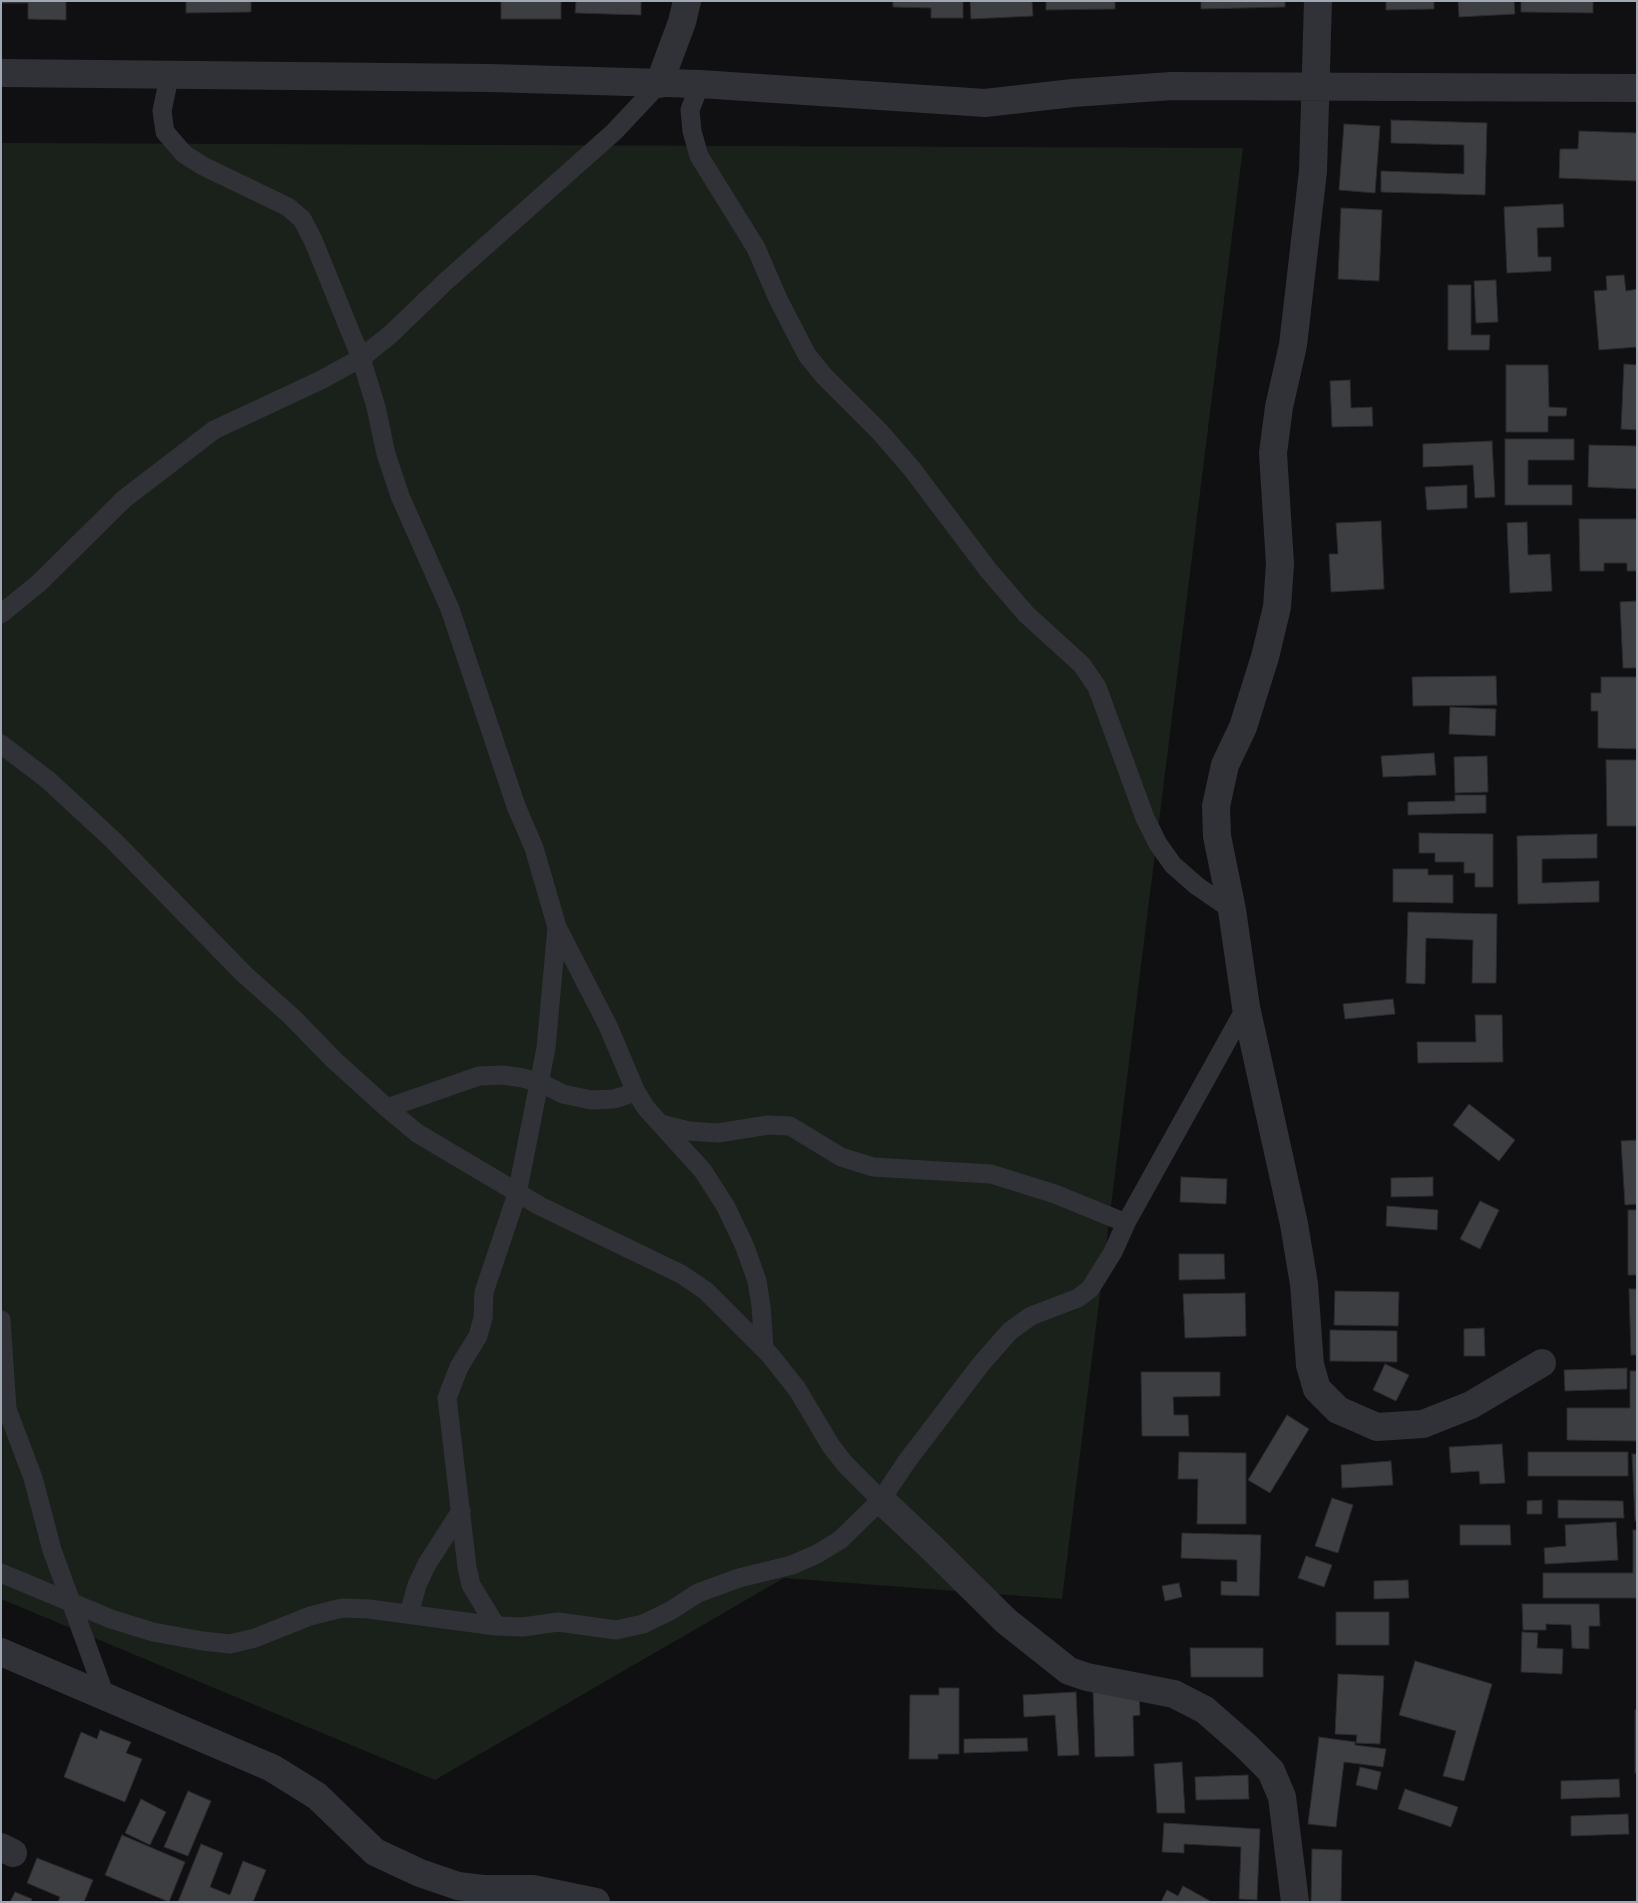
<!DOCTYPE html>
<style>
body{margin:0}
#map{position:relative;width:1638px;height:1903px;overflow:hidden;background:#101012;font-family:"Titillium Web",sans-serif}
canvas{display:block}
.frame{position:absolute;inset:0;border:2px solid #a0a8b4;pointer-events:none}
</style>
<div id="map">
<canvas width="1638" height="1903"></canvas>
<div class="frame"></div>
</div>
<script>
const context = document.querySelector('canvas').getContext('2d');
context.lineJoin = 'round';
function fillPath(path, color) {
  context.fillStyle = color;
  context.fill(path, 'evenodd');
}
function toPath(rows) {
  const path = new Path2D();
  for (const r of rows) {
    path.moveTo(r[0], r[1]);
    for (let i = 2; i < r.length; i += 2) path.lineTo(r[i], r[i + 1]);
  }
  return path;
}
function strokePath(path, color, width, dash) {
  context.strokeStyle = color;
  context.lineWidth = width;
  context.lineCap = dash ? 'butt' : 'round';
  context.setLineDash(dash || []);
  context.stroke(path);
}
fillPath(toPath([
 [1,143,1243,148,1062,1599,784,1578,435,1780,1,1599]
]), '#1a211a');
const building = toPath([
 [1,1,66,1,66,20,28,19,28,3,1,3,1,1],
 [186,1,251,1,251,12,186,13,186,1],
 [501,1,561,1,561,19,501,19,501,1],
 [576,1,641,1,641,15,575,13,576,1],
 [893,1,963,1,963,18,931,18,931,8,893,7,893,1],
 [970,1,1032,1,1033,16,971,19,970,1],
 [1046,1,1115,1,1115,9,1046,10,1046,1],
 [1201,1,1285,1,1285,7,1201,9,1201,1],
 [1386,1,1434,1,1434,9,1386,10,1386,1],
 [1458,1,1514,1,1515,14,1459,17,1458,1],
 [1521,1,1593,1,1593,13,1521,12,1521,1],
 [1391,120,1487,123,1485,195,1381,192,1381,171,1464,174,1464,145,1391,143,1391,120],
 [1344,124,1380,126,1375,193,1339,190,1344,124],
 [1579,131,1637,133,1637,181,1559,178,1560,149,1578,149,1579,131],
 [1563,204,1564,227,1537,228,1538,257,1551,257,1551,271,1507,273,1504,207,1563,204],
 [1341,208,1382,210,1379,281,1338,279,1341,208],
 [1624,275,1626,291,1637,289,1637,347,1599,350,1594,291,1607,290,1606,276,1624,275],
 [1496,280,1498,322,1476,323,1474,281,1496,280],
 [1448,285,1471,285,1471,335,1490,335,1489,350,1448,350,1448,285],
 [1624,364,1637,365,1637,430,1621,429,1624,364],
 [1506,365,1548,365,1549,407,1567,408,1566,416,1548,416,1548,432,1506,432,1506,365],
 [1350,380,1351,408,1372,407,1373,426,1332,427,1330,381,1350,380],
 [1505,439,1574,439,1574,460,1528,460,1528,485,1572,485,1572,505,1505,505,1505,439],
 [1492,441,1495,497,1475,498,1473,465,1423,467,1423,444,1492,441],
 [1589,445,1637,446,1637,489,1588,487,1589,445],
 [1467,485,1467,508,1427,510,1425,487,1467,485],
 [1579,519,1637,519,1637,571,1627,571,1627,563,1604,563,1604,571,1580,571,1579,519],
 [1381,521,1384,589,1331,592,1329,554,1338,554,1336,523,1381,521],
 [1527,522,1528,555,1550,554,1552,591,1510,593,1507,523,1527,522],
 [1637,601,1637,668,1623,668,1620,602,1637,601],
 [1496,676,1497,705,1413,706,1412,677,1496,676],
 [1601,677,1637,677,1637,749,1598,748,1598,711,1591,711,1591,693,1601,693,1601,677],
 [1450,707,1496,709,1495,736,1449,734,1450,707],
 [1434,753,1436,775,1383,777,1381,756,1434,753],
 [1487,756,1488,792,1455,793,1454,757,1487,756],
 [1606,760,1637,760,1637,826,1607,826,1606,760],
 [1455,795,1486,795,1486,813,1408,815,1408,802,1455,801,1455,795],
 [1419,833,1493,834,1493,887,1475,887,1475,873,1464,873,1464,862,1435,862,1435,853,1419,853,1419,833],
 [1597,834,1597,858,1542,859,1542,883,1599,881,1599,902,1518,904,1517,836,1597,834],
 [1393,869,1428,869,1428,875,1453,875,1453,903,1393,902,1393,869],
 [1408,912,1497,914,1496,983,1472,983,1473,940,1426,938,1425,984,1406,983,1408,912],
 [1393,999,1395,1014,1345,1019,1343,1004,1393,999],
 [1475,1015,1502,1015,1503,1062,1418,1063,1417,1042,1476,1042,1475,1015],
 [1469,1104,1515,1140,1499,1161,1453,1125,1469,1104],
 [1637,1140,1637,1204,1625,1205,1621,1141,1637,1140],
 [1181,1177,1227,1179,1226,1204,1180,1202,1181,1177],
 [1433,1177,1433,1196,1391,1197,1391,1178,1433,1177],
 [1480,1201,1499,1210,1480,1249,1460,1239,1480,1201],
 [1387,1206,1438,1210,1437,1230,1386,1226,1387,1206],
 [1628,1210,1637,1210,1637,1275,1628,1275,1628,1210],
 [1179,1254,1224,1254,1225,1279,1179,1280,1179,1254],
 [1629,1289,1637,1289,1637,1355,1631,1355,1629,1289],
 [1335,1291,1399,1292,1398,1326,1334,1325,1335,1291],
 [1245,1293,1246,1336,1185,1338,1183,1294,1245,1293],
 [1484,1328,1485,1356,1464,1356,1464,1329,1484,1328],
 [1330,1330,1397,1331,1397,1362,1330,1361,1330,1330],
 [1385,1364,1409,1375,1396,1401,1373,1390,1385,1364],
 [1627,1368,1627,1389,1565,1391,1564,1370,1627,1368],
 [1630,1371,1637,1371,1637,1441,1567,1440,1567,1408,1630,1408,1630,1371],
 [1141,1372,1220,1372,1220,1396,1173,1397,1174,1415,1188,1415,1189,1436,1142,1436,1141,1372],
 [1287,1415,1309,1429,1270,1493,1248,1480,1287,1415],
 [1502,1444,1505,1483,1480,1484,1479,1471,1451,1473,1449,1447,1502,1444],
 [1179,1452,1246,1453,1246,1524,1197,1524,1198,1479,1178,1479,1179,1452],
 [1528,1452,1628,1452,1628,1476,1528,1476,1528,1452],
 [1632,1454,1637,1454,1637,1521,1635,1521,1632,1454],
 [1391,1461,1393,1485,1342,1488,1341,1465,1391,1461],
 [1332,1498,1353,1505,1338,1553,1315,1546,1332,1498],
 [1542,1500,1542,1514,1527,1514,1527,1501,1542,1500],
 [1558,1500,1623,1501,1624,1518,1558,1518,1558,1500],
 [1616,1522,1618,1560,1545,1564,1544,1548,1566,1546,1565,1525,1616,1522],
 [1460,1525,1510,1525,1511,1545,1460,1545,1460,1525],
 [1633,1530,1637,1530,1637,1598,1543,1598,1543,1573,1633,1573,1633,1530],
 [1182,1533,1261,1535,1259,1596,1221,1595,1221,1581,1237,1582,1237,1560,1181,1558,1182,1533],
 [1306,1556,1332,1565,1324,1587,1298,1578,1306,1556],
 [1408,1580,1409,1598,1374,1599,1374,1581,1408,1580],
 [1179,1583,1182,1597,1165,1601,1162,1586,1179,1583],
 [1522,1604,1599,1604,1600,1626,1589,1626,1589,1649,1572,1648,1571,1625,1546,1624,1546,1630,1523,1630,1522,1604],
 [1336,1612,1389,1612,1389,1645,1336,1645,1336,1612],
 [1522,1632,1538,1633,1537,1648,1563,1649,1562,1674,1521,1672,1522,1632],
 [1190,1648,1263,1648,1263,1677,1191,1677,1190,1648],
 [1415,1661,1492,1684,1464,1781,1443,1776,1456,1731,1399,1715,1415,1661],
 [1338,1674,1384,1676,1380,1744,1356,1743,1357,1735,1335,1734,1338,1674],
 [939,1688,959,1688,959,1754,938,1754,938,1759,909,1759,910,1695,939,1695,939,1688],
 [1139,1688,1140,1715,1133,1716,1134,1756,1095,1757,1093,1689,1139,1688],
 [1076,1692,1079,1755,1058,1756,1055,1715,1024,1717,1023,1695,1076,1692],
 [1635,1710,1637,1710,1637,1773,1635,1773,1635,1710],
 [100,1730,131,1742,126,1753,142,1759,125,1802,64,1777,81,1732,97,1739,100,1730],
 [1319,1737,1355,1742,1355,1745,1386,1749,1383,1767,1344,1762,1336,1827,1308,1824,1319,1737],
 [1027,1738,1028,1751,964,1753,964,1739,1027,1738],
 [1182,1762,1185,1813,1157,1813,1154,1764,1182,1762],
 [1360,1767,1381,1772,1377,1790,1356,1785,1360,1767],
 [1248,1775,1249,1799,1196,1800,1195,1777,1248,1775],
 [1619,1779,1620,1797,1561,1799,1561,1781,1619,1779],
 [1405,1789,1458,1807,1451,1827,1398,1809,1405,1789],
 [188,1791,211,1801,188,1856,164,1847,188,1791],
 [141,1799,166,1812,150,1845,125,1833,141,1799],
 [1628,1814,1629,1834,1571,1836,1571,1816,1628,1814],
 [1164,1823,1260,1829,1257,1900,1239,1899,1241,1847,1184,1844,1184,1853,1162,1852,1164,1823],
 [122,1835,185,1862,169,1902,105,1875,122,1835],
 [201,1844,223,1853,210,1887,230,1895,243,1861,266,1870,253,1902,178,1902,201,1844],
 [1312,1849,1342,1850,1341,1902,1311,1902,1312,1849],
 [37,1858,93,1880,84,1902,58,1902,60,1897,27,1883,37,1858],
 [1183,1886,1212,1902,1161,1902,1167,1890,1178,1896,1183,1886],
 [15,1892,32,1899,31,1902,10,1902,15,1892]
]);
fillPath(building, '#3c3e42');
strokePath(building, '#2a2a2e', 1);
strokePath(toPath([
 [170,73,162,111,165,132,184,154,203,166,288,207,302,219,313,240,361,358,376,407,386,454,400,496,450,609,516,806,534,848,557,927,608,1026,636,1092,646,1108,703,1171,726,1207,745,1247,757,1281,761,1306,764,1348],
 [700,84,690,110,692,131,699,156,756,248,778,299,807,355,824,376,880,432,912,469,989,571,1026,614,1082,665,1097,687,1145,818,1158,844,1173,865,1197,886,1232,910],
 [1,614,39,583,124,499,214,430,321,380,361,358,391,334,445,282,614,132,659,84],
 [1,744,48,780,114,841,244,974,291,1016,334,1060,387,1108,417,1133,540,1206,681,1274,706,1291,770,1355,797,1389,831,1446,845,1464,881,1500],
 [387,1108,479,1076,503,1075,523,1078,541,1083,563,1094,591,1100,614,1099,636,1092],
 [661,1124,689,1131,718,1133,768,1125,790,1126,841,1157,873,1167,991,1174,1055,1194,1126,1223],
 [1,1320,7,1409,33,1478,52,1550,106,1698],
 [1,1573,111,1619,153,1632,203,1641,230,1644,255,1638,310,1616,342,1608,369,1609,496,1626,523,1627,558,1622,616,1630,643,1624,670,1611,698,1593,739,1578,792,1565,817,1554,840,1540,881,1500,907,1461,981,1364,1010,1331,1031,1316,1078,1298,1090,1289,1113,1252,1126,1223,1246,1007],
 [409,1614,417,1585,427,1564,461,1511],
 [496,1626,471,1585,467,1567,447,1398,459,1367,478,1336,483,1318,484,1292,517,1194,546,1048,557,927]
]), '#313237', 19);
strokePath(toPath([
 [1318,1,1313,171,1293,345,1279,407,1273,453,1280,564,1277,607,1265,657,1243,727,1225,765,1216,806,1217,836,1232,910,1246,1007,1294,1224,1304,1284,1310,1365,1317,1389,1338,1410,1377,1427,1423,1424,1471,1405,1542,1363],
 [1,73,489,78,700,84,985,103,1073,93,1172,86,1637,88],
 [659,84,682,22,687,1],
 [881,1500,929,1545,1006,1621,1069,1671,1087,1677,1174,1694,1205,1710,1246,1746,1271,1771,1282,1797,1295,1902],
 [1,1652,272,1768,317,1796,375,1852,420,1873,458,1886,483,1889,533,1889,596,1902],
 [1,1847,13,1853]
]), '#313237', 28);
</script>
